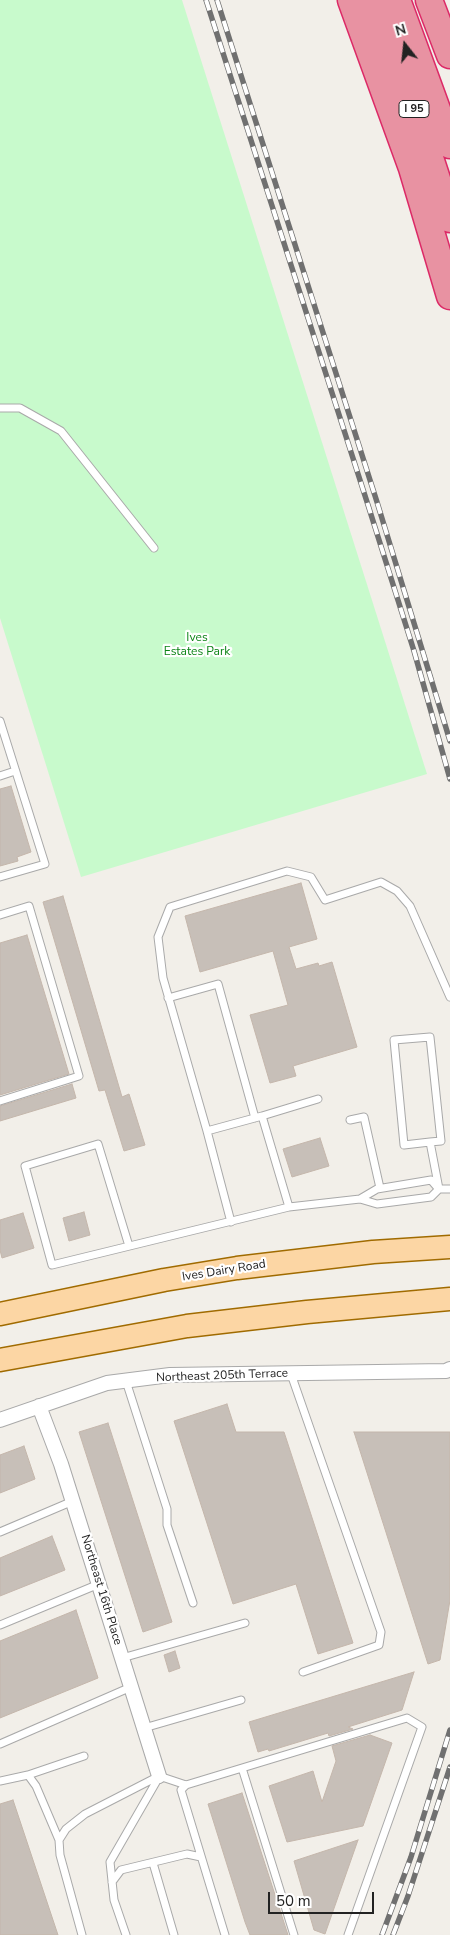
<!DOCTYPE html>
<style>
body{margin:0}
#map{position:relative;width:450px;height:1935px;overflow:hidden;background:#f2efe9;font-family:"Nunito Sans",sans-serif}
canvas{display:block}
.north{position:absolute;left:380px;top:20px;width:50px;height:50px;-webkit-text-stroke:4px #fff;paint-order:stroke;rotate:344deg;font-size:14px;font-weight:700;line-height:20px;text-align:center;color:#222}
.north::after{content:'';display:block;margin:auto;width:18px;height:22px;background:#222;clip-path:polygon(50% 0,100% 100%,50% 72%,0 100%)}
.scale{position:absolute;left:268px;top:1892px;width:106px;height:22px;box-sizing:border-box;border:2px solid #222;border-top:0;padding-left:6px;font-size:15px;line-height:18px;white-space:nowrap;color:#222;-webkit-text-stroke:4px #fff;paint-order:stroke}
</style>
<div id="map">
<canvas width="450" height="1935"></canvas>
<div class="north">N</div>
<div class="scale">50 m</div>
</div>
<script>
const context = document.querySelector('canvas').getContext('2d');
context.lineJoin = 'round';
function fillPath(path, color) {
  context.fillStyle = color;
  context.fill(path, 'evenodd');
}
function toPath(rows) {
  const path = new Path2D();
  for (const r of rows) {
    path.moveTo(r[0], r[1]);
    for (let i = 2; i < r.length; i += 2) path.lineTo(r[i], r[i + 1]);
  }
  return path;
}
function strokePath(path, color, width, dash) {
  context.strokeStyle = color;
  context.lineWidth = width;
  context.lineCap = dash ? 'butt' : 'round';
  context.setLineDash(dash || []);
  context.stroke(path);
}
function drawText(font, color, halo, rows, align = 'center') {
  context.font = font + ' "Nunito Sans",sans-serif';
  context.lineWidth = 4.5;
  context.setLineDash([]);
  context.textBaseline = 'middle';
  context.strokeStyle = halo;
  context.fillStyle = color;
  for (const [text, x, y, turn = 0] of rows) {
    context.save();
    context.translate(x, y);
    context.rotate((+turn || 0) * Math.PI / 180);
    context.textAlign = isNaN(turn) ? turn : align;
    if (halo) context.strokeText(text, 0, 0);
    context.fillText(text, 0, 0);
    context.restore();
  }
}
fillPath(toPath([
 [0,0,182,0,427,774,81,877,0,618]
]), '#c8facc');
const building = toPath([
 [11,786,31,852,17,857,18,861,0,866,0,789,11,786],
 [301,883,317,939,289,947,296,969,318,963,319,966,332,962,357,1047,293,1066,296,1076,270,1083,250,1015,288,1005,273,951,200,972,185,916,301,883],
 [63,896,122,1097,129,1094,145,1145,124,1151,105,1090,99,1091,43,902,63,896],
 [27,935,69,1074,0,1095,0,943,27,935],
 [72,1084,76,1098,0,1121,0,1106,72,1084],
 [320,1138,329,1166,292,1177,283,1149,320,1138],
 [84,1212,90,1235,69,1241,63,1218,84,1212],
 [23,1213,34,1248,2,1258,0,1250,0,1220,23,1213],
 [227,1404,236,1432,284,1432,353,1643,318,1654,296,1584,233,1604,174,1421,227,1404],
 [108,1423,172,1622,143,1632,79,1432,108,1423],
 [354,1432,450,1432,450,1600,440,1660,428,1664,354,1432],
 [24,1446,35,1479,0,1493,0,1455,24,1446],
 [52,1536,65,1570,0,1596,0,1558,52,1536],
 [76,1610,98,1678,0,1718,0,1641,76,1610],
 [175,1651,180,1668,169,1672,164,1655,175,1651],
 [414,1672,402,1710,348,1727,353,1729,329,1736,328,1733,269,1751,268,1749,258,1752,249,1722,414,1672],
 [370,1735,392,1743,363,1826,287,1842,269,1786,313,1771,322,1802,336,1761,332,1746,370,1735],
 [242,1793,288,1935,250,1935,245,1922,208,1804,242,1793],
 [13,1800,58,1935,0,1935,0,1804,13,1800],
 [358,1840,325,1934,314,1930,294,1861,358,1840]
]);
fillPath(building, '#c7bfb8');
strokePath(building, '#c4b6ab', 1);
const lane = toPath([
 [0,408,20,408,61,431,154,548],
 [0,721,45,864,0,877],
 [0,776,15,771],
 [0,915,29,906,79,1076,0,1101],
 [168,998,218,984,255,1118],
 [262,1116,318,1099],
 [350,1120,364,1117,380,1188],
 [207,1131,231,1222],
 [430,1142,404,1145,394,1040,430,1037,441,1141,430,1142,439,1189],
 [360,1199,377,1189,431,1180,437,1187],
 [289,1207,262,1116,207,1131,163,978,158,937,170,907,287,871,311,877,325,900,381,882,397,891,410,906,450,997],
 [129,1246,98,1144,25,1166,52,1265,289,1207,360,1199,377,1204,431,1197,439,1189,450,1189],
 [291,1374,381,1632,379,1645,303,1672],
 [126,1381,167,1509,167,1525,193,1603],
 [0,1532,73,1501],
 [0,1625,99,1584],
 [122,1658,245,1623],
 [144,1728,241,1700],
 [0,1744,131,1687],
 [242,1768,294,1935],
 [28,1775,84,1756],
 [0,1781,28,1775,36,1786,59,1840],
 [186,1785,181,1790,225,1935],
 [153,1863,174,1935],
 [112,1882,121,1870,187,1854,201,1857],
 [82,1935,60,1855,59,1840,66,1829,85,1814,159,1776,186,1785,407,1718,422,1727,348,1935],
 [126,1935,114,1900,110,1862,159,1777]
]);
const street = toPath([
 [39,1406,61,1464,159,1776],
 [0,1420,107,1383,170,1375,446,1371,450,1369]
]);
const primary = toPath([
 [0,1314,164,1280,237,1268,373,1252,450,1247],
 [0,1360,187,1326,307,1312,450,1299]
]);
const highway = toPath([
 [351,0,412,168,450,296],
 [373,0,415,112,450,219],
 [397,0,450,145],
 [429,0,450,55]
]);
strokePath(lane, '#a9a9a9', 9);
strokePath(street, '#a9a9a9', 16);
strokePath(primary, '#a06b00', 25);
strokePath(highway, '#dc2a67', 29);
strokePath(lane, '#fff', 7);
strokePath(street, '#fff', 14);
strokePath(primary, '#fcd6a4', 22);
strokePath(highway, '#e892a2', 26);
const rail = toPath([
 [206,0,368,505,414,651,450,779],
 [217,0,377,502,450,741],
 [382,1935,411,1857,450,1730],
 [393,1935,408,1896,450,1767]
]);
strokePath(rail, '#707070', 5.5);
strokePath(rail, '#fff', 4, [11]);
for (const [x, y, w] of [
 [414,109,30]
]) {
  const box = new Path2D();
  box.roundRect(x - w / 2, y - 8.5, w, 17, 4);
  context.fillStyle = '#fff';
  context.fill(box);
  strokePath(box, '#222', 1);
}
drawText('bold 11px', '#222', null, [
 ["I 95",414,109]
]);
drawText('12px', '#0c8416', '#fff', [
 ["Ives",197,638],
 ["Estates Park",197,652]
]);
drawText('12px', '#222', '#fff', [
 ["Ives Dairy Road",224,1271,-9],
 ["Northeast 205th Terrace",222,1376,-2],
 ["Northeast 16th Place",101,1590,73]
]);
</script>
